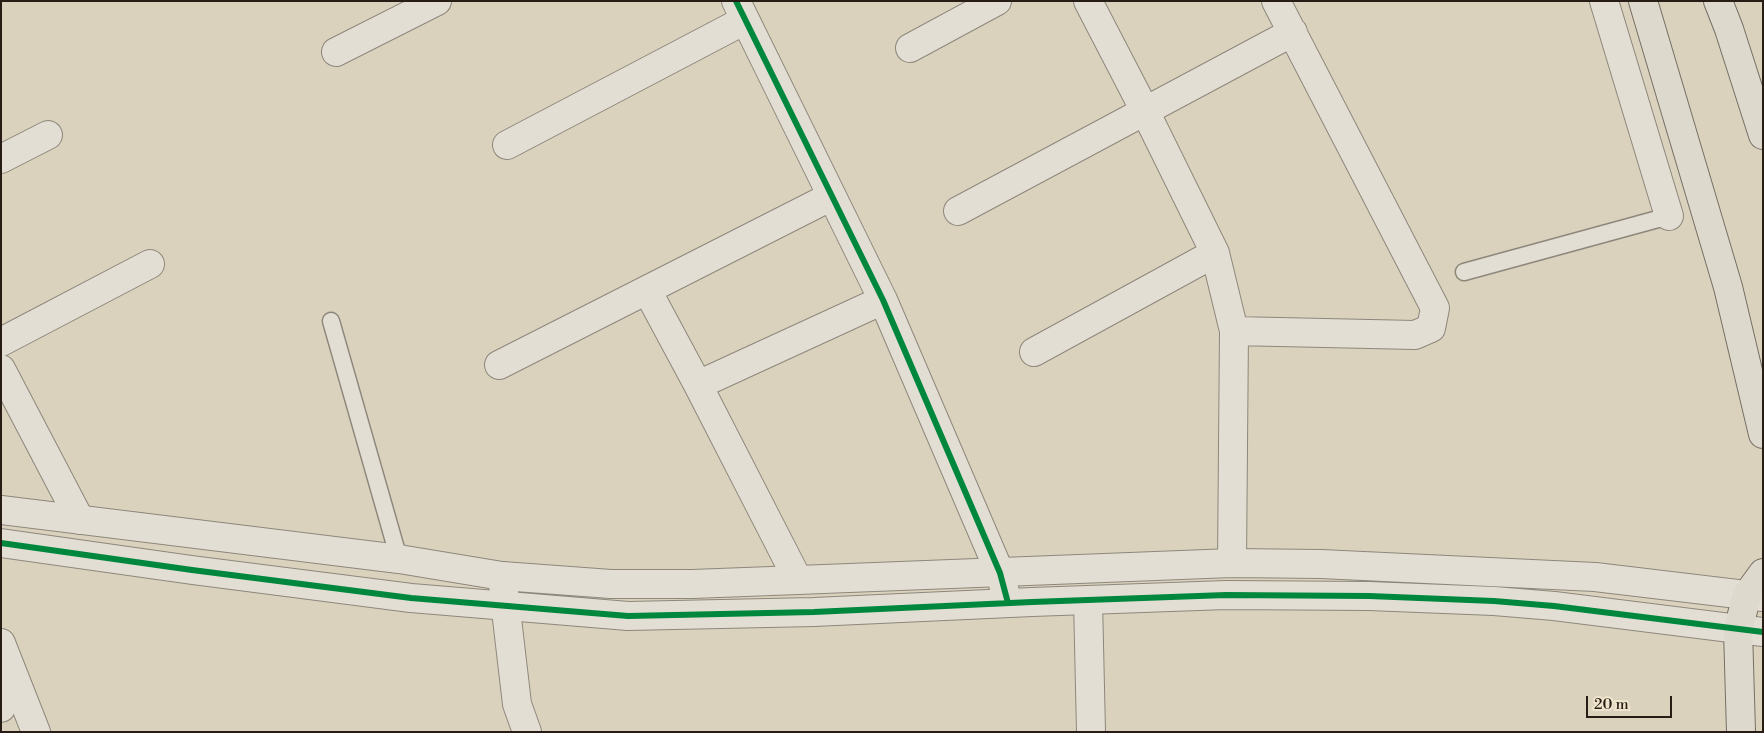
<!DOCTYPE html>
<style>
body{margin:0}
#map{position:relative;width:1764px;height:733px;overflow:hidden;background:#dbd2be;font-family:"Libre Bodoni",serif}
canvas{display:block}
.frame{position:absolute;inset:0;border:2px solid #271d15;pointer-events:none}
.scale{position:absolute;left:1586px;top:696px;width:86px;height:22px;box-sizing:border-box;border:2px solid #271d15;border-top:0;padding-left:6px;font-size:15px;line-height:18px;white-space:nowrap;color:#271d15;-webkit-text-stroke:4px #efe5cd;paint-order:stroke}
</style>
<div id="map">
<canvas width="1764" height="733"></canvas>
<div class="frame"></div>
<div class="scale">20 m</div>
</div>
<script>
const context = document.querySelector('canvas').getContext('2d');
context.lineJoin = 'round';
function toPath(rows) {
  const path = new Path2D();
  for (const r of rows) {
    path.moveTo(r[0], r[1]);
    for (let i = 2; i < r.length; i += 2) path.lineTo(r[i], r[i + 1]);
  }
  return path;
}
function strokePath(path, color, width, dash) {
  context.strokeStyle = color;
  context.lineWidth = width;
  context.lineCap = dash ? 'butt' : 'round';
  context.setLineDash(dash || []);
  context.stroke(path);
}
const service = toPath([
 [1464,272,1669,216],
 [331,321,399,559]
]);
const minor = toPath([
 [736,1,883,300,1000,573,1008,603],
 [1088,1,1145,111,1215,253,1234,331,1232,563],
 [1604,1,1669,216],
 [910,48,997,1],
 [336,52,437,1],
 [507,145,745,20],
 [1,159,48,135],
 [958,211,1293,32],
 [647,290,698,385,798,580],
 [1234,331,1415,335,1431,328,1435,308,1276,1],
 [1,342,150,264],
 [1034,352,1215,253],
 [499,365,832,196],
 [1,369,80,520],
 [698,385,883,300],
 [502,576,517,704,527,732],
 [1088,600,1091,732],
 [1,643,36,732],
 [1,708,7,662]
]);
const tertiary = toPath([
 [1,510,399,559,502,576,611,584,692,584,798,580,1232,563,1321,564,1595,577,1763,597],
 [1,543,192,570,411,598,628,616,814,612,1032,602,1226,595,1369,596,1494,601,1554,606,1763,632]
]);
const trunk = toPath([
 [1643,1,1728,287,1763,434],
 [1718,1,1729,29,1763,135],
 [1741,732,1738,630,1747,595,1763,573]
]);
strokePath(service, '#8d877b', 19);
strokePath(minor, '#8d877b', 30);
strokePath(tertiary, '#8d877b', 30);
strokePath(trunk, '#756f64', 30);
strokePath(service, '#e3ded4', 16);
strokePath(minor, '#e3ded4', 28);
strokePath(tertiary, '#e3ded4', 28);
strokePath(trunk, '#ded9cd', 28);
strokePath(toPath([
 [736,1,883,300,1000,573,1008,603],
 [1,543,192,570,411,598,628,616,814,612,1032,602,1226,595,1369,596,1494,601,1554,606,1763,632]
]), '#00873e', 6);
</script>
